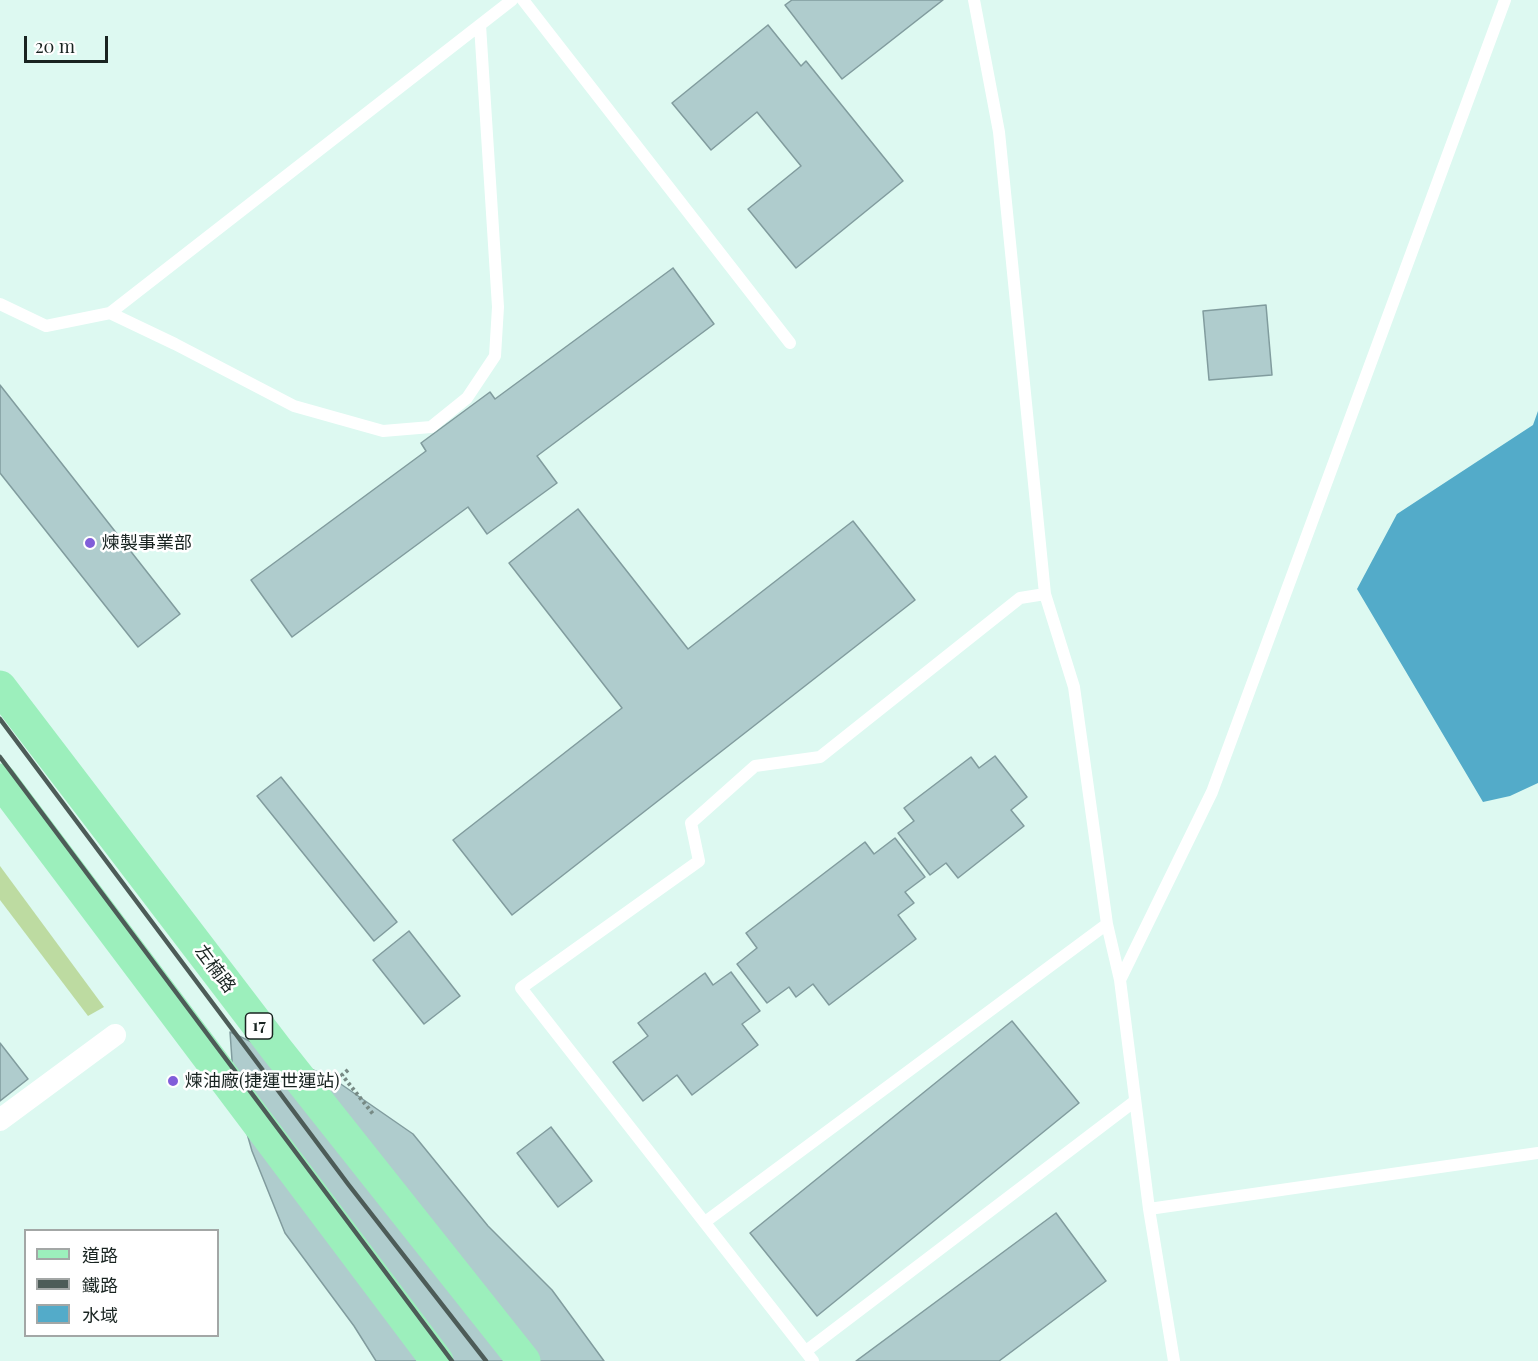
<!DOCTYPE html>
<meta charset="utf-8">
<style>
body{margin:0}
#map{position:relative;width:1538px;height:1361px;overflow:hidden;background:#ddf9f1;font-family:"Playfair Display","Noto Sans TC",serif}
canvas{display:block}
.legend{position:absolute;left:24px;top:1229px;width:195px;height:108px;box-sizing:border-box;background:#fff;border:2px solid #a3a7a6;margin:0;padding:8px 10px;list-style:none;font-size:18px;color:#192421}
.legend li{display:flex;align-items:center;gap:12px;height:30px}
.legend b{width:30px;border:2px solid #a3a7a6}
.scale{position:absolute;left:24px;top:36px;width:84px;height:27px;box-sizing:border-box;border:3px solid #192421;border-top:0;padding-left:8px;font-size:18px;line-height:21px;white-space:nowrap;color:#192421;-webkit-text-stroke:4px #fff;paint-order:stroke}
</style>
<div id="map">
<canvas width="1538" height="1361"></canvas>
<ul class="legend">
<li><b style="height:8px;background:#9cefbc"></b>道路</li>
<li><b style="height:8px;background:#4d5c58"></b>鐵路</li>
<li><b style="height:16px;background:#53abc9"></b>水域</li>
</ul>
<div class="scale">20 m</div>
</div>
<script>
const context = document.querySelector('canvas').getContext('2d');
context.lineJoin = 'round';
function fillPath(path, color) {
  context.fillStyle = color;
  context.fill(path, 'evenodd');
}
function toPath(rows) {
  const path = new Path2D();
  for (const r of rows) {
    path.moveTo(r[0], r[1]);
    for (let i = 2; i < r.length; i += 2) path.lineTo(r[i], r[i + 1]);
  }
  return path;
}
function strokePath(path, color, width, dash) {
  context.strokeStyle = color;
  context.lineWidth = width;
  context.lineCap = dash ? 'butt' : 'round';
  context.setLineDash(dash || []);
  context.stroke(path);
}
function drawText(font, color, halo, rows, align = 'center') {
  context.font = font + ' "Playfair Display","Noto Sans TC",serif';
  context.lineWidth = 5;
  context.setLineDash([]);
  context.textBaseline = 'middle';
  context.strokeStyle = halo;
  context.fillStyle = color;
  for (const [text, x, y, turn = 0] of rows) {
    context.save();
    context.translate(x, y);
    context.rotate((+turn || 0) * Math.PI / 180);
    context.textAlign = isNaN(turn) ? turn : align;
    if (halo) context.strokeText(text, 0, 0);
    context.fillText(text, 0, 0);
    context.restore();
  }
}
fillPath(toPath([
 [0,866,104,1007,88,1016,0,900]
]), '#bddba1');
fillPath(toPath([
 [1538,411,1538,783,1510,796,1483,802,1357,589,1397,514,1533,425]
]), '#53abc9');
const building = toPath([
 [792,0,943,0,842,79,785,5,792,0],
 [768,25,801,66,806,61,903,181,796,268,748,209,801,166,757,112,711,150,672,103,768,25],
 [673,268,714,324,537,456,557,483,487,534,468,507,292,637,251,580,426,451,421,443,490,392,495,399,673,268],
 [1266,305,1272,375,1209,380,1203,311,1266,305],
 [0,385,180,614,138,647,0,473,0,385],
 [578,509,688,649,853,521,915,600,512,915,453,840,622,708,509,563,578,509],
 [995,756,1027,797,1011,810,1024,826,958,878,946,863,930,875,898,833,914,821,904,808,971,757,979,768,995,756],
 [281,777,397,922,374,941,257,796,281,777],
 [895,838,925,877,905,892,914,903,898,915,916,939,829,1005,813,984,796,997,789,987,767,1003,737,964,757,948,746,933,865,842,874,854,895,838],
 [409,931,460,996,424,1024,373,960,409,931],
 [731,972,760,1011,742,1024,758,1045,692,1095,677,1075,643,1101,613,1062,648,1036,638,1023,705,973,713,985,731,972],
 [1012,1021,1079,1103,817,1316,750,1233,1012,1021],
 [230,1032,335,1080,413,1134,488,1226,552,1290,604,1361,376,1361,354,1326,285,1233,252,1151,234,1088,230,1032],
 [0,1043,28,1079,0,1101,0,1043],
 [551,1127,592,1181,558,1207,517,1153,551,1127],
 [1056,1213,1106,1281,999,1361,856,1361,1056,1213]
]);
fillPath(building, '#afcccd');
strokePath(building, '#819c9e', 1.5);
strokePath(toPath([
 [348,1070,342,1075,373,1114]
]), '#778a85', 4, [3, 3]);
strokePath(toPath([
 [523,0,790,343],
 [974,0,999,132,1045,594,1074,687,1107,924,1120,980,1149,1209,1174,1361],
 [0,304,46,326,110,313,512,0],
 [110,313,175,344,294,406,383,431,431,427,467,398,495,356,498,307,480,25],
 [1120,980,1212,792,1505,0],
 [1149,1209,1538,1153],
 [705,1222,1107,924],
 [806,1351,1135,1101],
 [813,1361,521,988,699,861,691,823,755,766,820,757,1020,598,1045,594]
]), '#fff', 12);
strokePath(toPath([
 [0,1120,115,1035]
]), '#fff', 22);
strokePath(toPath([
 [0,687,277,1050,524,1361],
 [0,780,437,1361]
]), '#9cefbc', 33);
strokePath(toPath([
 [0,719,348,1184,486,1361],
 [0,757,452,1361]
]), '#4d5c58', 4.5);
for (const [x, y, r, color] of [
 [90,543,6,"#815ed9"],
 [173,1081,6,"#815ed9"]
]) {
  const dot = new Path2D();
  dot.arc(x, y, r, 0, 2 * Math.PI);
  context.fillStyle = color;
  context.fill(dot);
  strokePath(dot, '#fff', 2);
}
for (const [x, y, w] of [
 [259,1026,27]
]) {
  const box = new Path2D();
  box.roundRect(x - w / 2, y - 13, w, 26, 4.5);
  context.fillStyle = '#fff';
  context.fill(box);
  strokePath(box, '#192421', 1.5);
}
drawText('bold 16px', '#192421', null, [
 ["17",259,1026]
]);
drawText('18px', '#192421', '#fff', [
 ["煉製事業部",102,543],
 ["煉油廠(捷運世運站)",185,1081]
], 'left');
drawText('18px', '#192421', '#fff', [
 ["左楠路",215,969,53]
]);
</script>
